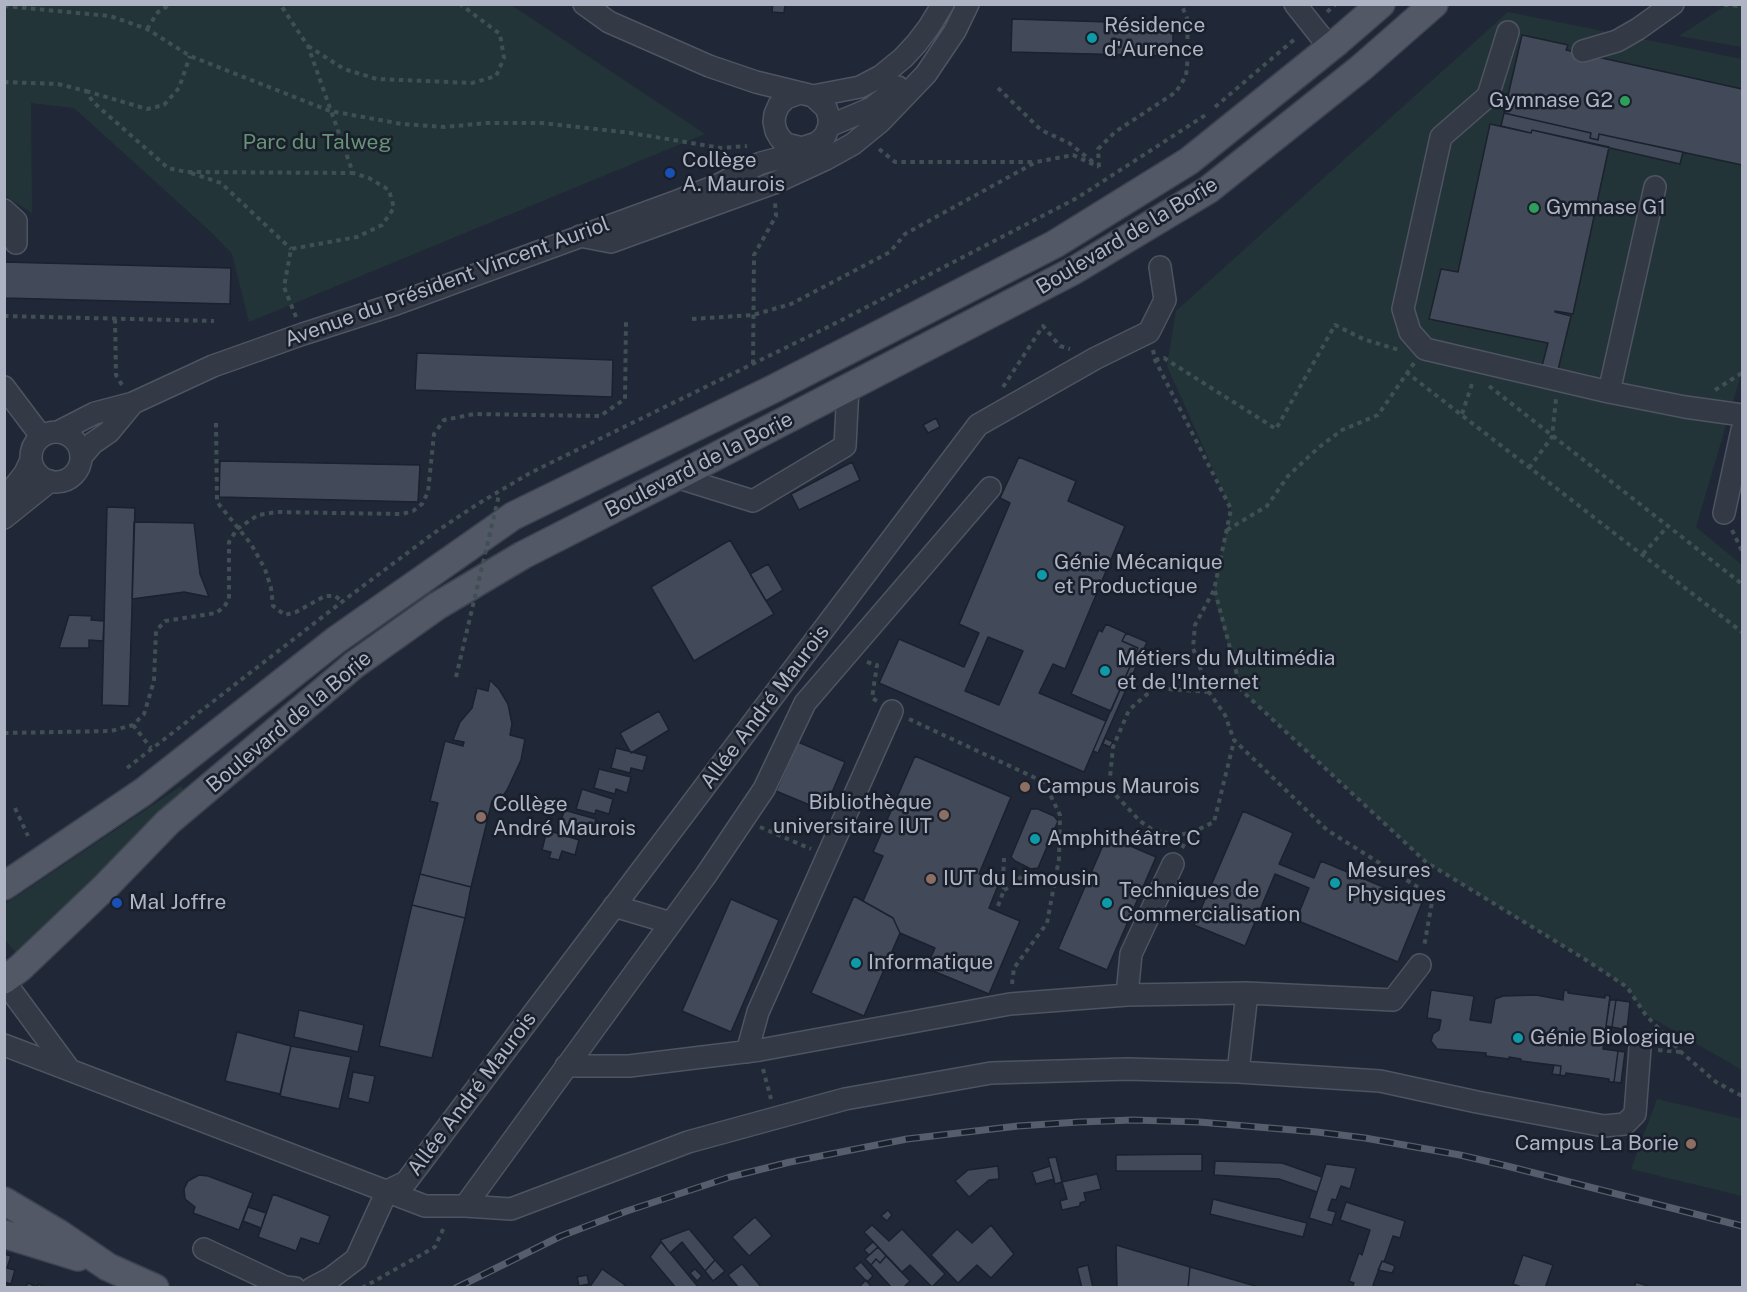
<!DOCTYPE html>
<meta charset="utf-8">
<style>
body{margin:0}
#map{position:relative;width:1747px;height:1292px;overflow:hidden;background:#202736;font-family:"Public Sans",sans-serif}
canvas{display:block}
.frame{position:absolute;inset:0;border:6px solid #aeb4c3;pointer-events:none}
</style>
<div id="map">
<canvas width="1747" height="1292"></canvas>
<div class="frame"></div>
</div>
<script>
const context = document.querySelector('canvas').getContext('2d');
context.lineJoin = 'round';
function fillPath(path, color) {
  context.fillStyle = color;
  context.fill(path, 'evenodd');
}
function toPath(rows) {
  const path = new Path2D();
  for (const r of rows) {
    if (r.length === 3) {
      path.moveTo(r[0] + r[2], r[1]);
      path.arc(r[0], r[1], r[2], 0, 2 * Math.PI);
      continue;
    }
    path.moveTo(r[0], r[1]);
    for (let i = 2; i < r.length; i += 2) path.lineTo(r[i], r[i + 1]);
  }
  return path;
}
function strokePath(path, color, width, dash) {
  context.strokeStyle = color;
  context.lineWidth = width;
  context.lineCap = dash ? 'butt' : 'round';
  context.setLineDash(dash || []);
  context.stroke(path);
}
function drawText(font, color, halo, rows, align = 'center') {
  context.font = font + ' "Public Sans",sans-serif';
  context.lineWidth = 5;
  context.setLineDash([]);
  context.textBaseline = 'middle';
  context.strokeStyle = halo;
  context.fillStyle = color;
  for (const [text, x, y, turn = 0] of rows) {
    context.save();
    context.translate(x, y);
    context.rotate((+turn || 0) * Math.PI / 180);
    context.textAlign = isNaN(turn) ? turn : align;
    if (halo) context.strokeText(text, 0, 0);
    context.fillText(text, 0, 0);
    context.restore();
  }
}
fillPath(toPath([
 [5,4,511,5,705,134,249,322,232,254,212,233,74,108,31,103,32,213,5,196],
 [1728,4,1742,5,1742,47,1679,36],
 [1508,12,1742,59,1742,371,1696,527,1742,565,1742,1070,1645,1014,1627,987,1583,958,1426,862,1241,690,1216,603,1214,590,1231,509,1167,366,1176,311],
 [181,786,185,791,16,953,5,940,4,905],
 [1657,1099,1742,1119,1742,1196,1631,1169]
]), '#233438');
const building = toPath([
 [773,4,785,4,784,13,772,12,773,4],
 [1012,19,1173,24,1173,56,1011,52,1012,19],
 [1522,35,1568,45,1566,50,1742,89,1742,165,1599,134,1598,140,1590,138,1591,133,1504,113,1522,35],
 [1504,113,1591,133,1590,138,1598,140,1599,134,1683,152,1680,164,1532,130,1531,133,1501,126,1504,113],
 [1490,124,1531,133,1532,130,1609,147,1573,314,1555,311,1555,312,1571,316,1558,370,1542,366,1548,343,1429,319,1441,269,1458,272,1490,124],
 [4,262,231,268,230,304,4,298,4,262],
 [417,353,613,360,612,397,415,390,417,353],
 [936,418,940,427,928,433,923,425,936,418],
 [1019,457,1076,481,1068,501,1125,526,1065,669,1053,664,1039,693,1106,721,1084,772,879,683,899,639,964,667,979,633,959,624,1010,503,1000,498,1019,457],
 [988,637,1023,651,999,705,965,691,988,637],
 [220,461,420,465,418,502,219,497,220,461],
 [852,462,860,480,799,510,791,494,852,462],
 [107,507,135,508,129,706,102,705,107,507],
 [134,522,194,523,200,574,209,597,184,592,132,599,134,522],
 [730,540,774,614,694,661,651,587,730,540],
 [768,564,783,590,766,601,750,574,768,564],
 [69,615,92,616,91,620,104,621,103,641,89,640,89,648,59,648,69,615],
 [1106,624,1126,633,1122,641,1138,648,1111,711,1071,694,1099,630,1102,632,1106,624],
 [1126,633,1147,642,1098,753,1093,751,1138,648,1122,641,1126,633],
 [490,680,499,689,508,704,512,724,510,735,525,739,521,760,507,790,498,803,492,801,471,887,420,874,438,803,430,801,445,741,463,746,464,742,453,740,460,722,472,708,477,688,488,691,490,680],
 [659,711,669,730,631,753,620,733,659,711],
 [1105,738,1113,742,1110,747,1103,744,1105,738],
 [798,742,845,762,824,811,776,791,798,742],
 [616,748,647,756,643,771,631,768,630,773,611,768,616,748],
 [915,756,1011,797,979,874,999,883,989,908,1020,921,989,994,926,968,935,948,900,933,893,918,863,901,883,856,873,852,915,756],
 [599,769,631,777,627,793,616,789,615,794,594,788,599,769],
 [582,789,613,799,609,814,596,810,595,814,576,809,582,789],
 [1031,809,1038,809,1054,816,1058,821,1038,868,1031,869,1015,861,1011,857,1031,809],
 [564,810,596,819,592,834,579,831,578,834,559,830,564,810],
 [1243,811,1293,833,1279,864,1314,878,1321,861,1422,903,1398,962,1296,920,1309,888,1275,874,1245,946,1194,925,1243,811],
 [547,830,579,840,575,855,562,851,559,860,549,858,551,852,542,850,547,830],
 [1107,836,1156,857,1107,970,1058,949,1107,836],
 [420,874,471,887,465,918,412,905,420,874],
 [854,896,893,918,900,933,864,1016,811,993,854,896],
 [731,899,779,920,731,1032,682,1011,731,899],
 [412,905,465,918,432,1058,379,1046,412,905],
 [1431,990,1474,996,1470,1020,1491,1023,1495,999,1503,996,1536,995,1563,1000,1564,990,1568,991,1568,993,1605,998,1605,995,1610,996,1603,1049,1618,1051,1614,1082,1609,1082,1609,1079,1566,1073,1565,1076,1560,1075,1561,1066,1521,1061,1521,1059,1509,1057,1509,1059,1486,1056,1486,1053,1437,1049,1431,1041,1433,1034,1439,1030,1441,1020,1427,1018,1431,990],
 [1610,1000,1616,1000,1612,1027,1606,1026,1610,1000],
 [1616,1000,1630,1002,1627,1030,1612,1027,1616,1000],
 [299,1010,364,1025,358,1052,294,1037,299,1010],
 [237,1032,291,1046,280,1094,225,1081,237,1032],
 [291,1046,351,1057,339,1109,280,1096,291,1046],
 [1618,1051,1625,1052,1621,1083,1614,1082,1618,1051],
 [1554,1065,1561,1066,1560,1075,1552,1074,1554,1065],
 [353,1072,375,1076,369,1103,348,1098,353,1072],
 [1202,1154,1202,1171,1116,1171,1116,1155,1202,1154],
 [1056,1157,1062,1182,1055,1184,1048,1158,1056,1157],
 [1215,1161,1282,1163,1322,1177,1317,1192,1279,1179,1214,1175,1215,1161],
 [1326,1164,1356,1168,1350,1189,1341,1186,1336,1200,1332,1199,1328,1210,1336,1212,1332,1225,1309,1218,1326,1164],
 [998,1166,999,1179,989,1180,969,1197,955,1181,968,1170,998,1166],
 [1050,1166,1054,1179,1036,1184,1032,1172,1050,1166],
 [1097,1174,1101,1189,1084,1193,1086,1201,1080,1203,1080,1206,1062,1210,1060,1201,1067,1199,1062,1182,1097,1174],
 [199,1175,208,1176,253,1193,239,1230,193,1213,195,1207,185,1199,184,1189,188,1181,199,1175],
 [273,1194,330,1216,319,1244,301,1238,296,1251,258,1237,273,1194],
 [1213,1199,1307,1223,1303,1237,1210,1214,1213,1199],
 [1346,1202,1405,1221,1400,1238,1393,1236,1384,1262,1382,1261,1373,1285,1378,1288,1352,1288,1354,1283,1349,1281,1359,1253,1362,1255,1370,1230,1340,1220,1346,1202],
 [248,1207,266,1213,261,1228,243,1221,248,1207],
 [888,1210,892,1215,887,1221,881,1216,888,1210],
 [755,1217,772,1236,749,1256,732,1237,755,1217],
 [872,1225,889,1241,902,1229,945,1274,932,1287,910,1265,902,1272,864,1232,872,1225],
 [991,1225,1014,1254,991,1278,977,1265,958,1283,931,1255,957,1229,972,1243,991,1225],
 [689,1229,715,1260,705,1271,682,1242,670,1253,660,1240,689,1229],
 [661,1242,670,1253,699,1288,676,1288,650,1257,661,1242],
 [873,1242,878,1247,869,1255,864,1250,873,1242],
 [1116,1245,1190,1267,1188,1288,1117,1288,1116,1245],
 [878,1247,886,1256,880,1263,876,1259,871,1265,865,1259,878,1247],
 [4,1254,11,1256,7,1268,15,1270,11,1284,4,1282,4,1254],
 [1523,1255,1553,1265,1545,1288,1524,1288,1513,1284,1523,1255],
 [886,1256,910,1281,903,1288,892,1288,871,1265,876,1259,880,1263,886,1256],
 [715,1260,725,1271,713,1281,705,1271,715,1260],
 [1382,1261,1393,1265,1395,1267,1392,1273,1378,1270,1382,1261],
 [861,1262,873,1276,867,1282,854,1268,861,1262],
 [742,1264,762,1288,739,1288,728,1275,742,1264],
 [1088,1265,1093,1288,1082,1288,1077,1268,1088,1265],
 [1190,1267,1262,1288,1188,1288,1190,1267],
 [602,1269,625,1285,623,1288,589,1288,602,1269],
 [695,1269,702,1276,697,1281,690,1273,695,1269],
 [587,1275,589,1284,579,1286,577,1277,587,1275],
 [866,1280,872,1288,858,1288,866,1280],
 [1636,1282,1653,1288,1634,1288,1636,1282],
 [28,1283,37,1287,39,1284,46,1288,25,1288,28,1283]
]);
fillPath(building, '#424a5a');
strokePath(building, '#1b212d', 1.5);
const minor = toPath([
 [584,4,609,22,709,66,756,82,813,96,826,108,829,117,829,126,825,136,817,143,802,148,786,144,780,138,776,131,774,122,775,114,779,105,786,98,800,93],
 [1295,4,1330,48],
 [1508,32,1488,96,1441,137,1403,309,1410,332,1425,349,1609,392,1685,407,1742,415],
 [1583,51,1617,41,1638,29,1673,4],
 [813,96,860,87,881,76,903,58,916,44,929,27,943,4],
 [829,126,872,108,898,87],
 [4,210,16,221,16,243],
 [580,236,611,242,774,183,826,159,853,144,880,122,926,74,955,31,968,4],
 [4,387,41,436],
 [1609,392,1655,187],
 [58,432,95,413,133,403,213,366,303,334,396,304,680,200,718,185,761,163,787,156,802,148],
 [56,457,25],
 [81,457,93,443,109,432,133,403],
 [676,477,753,501,845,446,848,388],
 [4,500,25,473,31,460],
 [1724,513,1742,430],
 [4,518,50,481],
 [614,906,671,923],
 [4,981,69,1069],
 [1127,995,1131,954,1173,864],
 [4,1045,425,1206,465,1206,706,875,764,789,805,703,990,488],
 [747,1052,758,1012,892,711],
 [566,1066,629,1066,760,1050,1010,1004,1127,995,1247,993,1393,1000,1420,965],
 [1238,1072,1247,993],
 [465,1206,511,1209,688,1142,845,1099,991,1073,1127,1069,1238,1072,1380,1081,1477,1102,1604,1126,1625,1124,1635,1114,1640,1048],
 [204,1249,285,1287,295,1288],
 [312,1288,331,1278,356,1259,387,1191,406,1182,978,425,1096,358,1149,332,1165,300,1160,267]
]);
const major = toPath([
 [4,886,143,792,336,640,513,516,773,389,1055,244,1189,161,1337,42,1381,4],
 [4,980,20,968,106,886,168,822,354,665,437,606,523,555,676,477,1073,271,1208,190,1361,68,1434,4],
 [4,1201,58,1233,108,1267,155,1288],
 [4,1234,78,1257]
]);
strokePath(minor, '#4e5461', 24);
strokePath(major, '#3d4350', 30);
strokePath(toPath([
 [1715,4,1742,6],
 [4,6,110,16,147,29,190,56,330,111,402,124,445,127,486,123,541,123,631,133,721,148,747,146],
 [1327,12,1336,4],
 [147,29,158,12,171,4],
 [308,46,344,69,377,79,472,83,496,76,504,58,500,34,460,4],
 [4,82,58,84,86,91,93,102,168,168,186,172,353,173,308,46,280,4],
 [998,88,1041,130,1069,143,1093,162],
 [86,91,147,109,164,105,179,88,190,56],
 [1215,107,1296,38],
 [879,149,895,162,1034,162],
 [1099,167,1098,149,1115,132,1176,92,1186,76,1188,56,1187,18,1181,4],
 [191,173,221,183,291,249],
 [4,316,214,321],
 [296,317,284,287,291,249,357,237,382,225,394,208,389,190,369,178,353,173],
 [115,319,116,375,122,385],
 [692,319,753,315,791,304,890,252,905,234,1036,162,1073,155,1099,167],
 [1153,350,1155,360,1231,509,1214,590,1195,625,1193,648,1209,692,1225,715,1234,740,1327,830,1424,891,1432,902,1424,947],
 [1155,360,1164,358,1276,429,1335,325,1363,339,1399,350],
 [753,364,754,255,776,216,775,203],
 [1406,372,1742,632],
 [1489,386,1742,584],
 [1003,387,1043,326,1060,346,1070,349],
 [1715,390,1742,373],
 [1462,414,1473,381],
 [216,423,217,502,251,544,265,569,271,588,273,606,285,615,296,612,325,596,335,596,342,601],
 [1529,468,1552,437,1556,399],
 [1227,530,1267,506,1288,476,1318,448,1342,430,1378,415,1414,363],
 [1732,530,1742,551],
 [1643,554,1667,527],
 [1215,591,1241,690,1426,862,1583,958,1627,987,1645,1014,1681,1052,1716,1082,1742,1096],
 [867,662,877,665,872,698,877,701],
 [1209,692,1154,688,1129,710,1113,747,1109,788,1140,821,1153,830,1177,835,1191,833,1214,822,1234,741],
 [909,719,1044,782,1099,791,1109,788],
 [133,725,151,748],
 [4,733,111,731,133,725,144,714,154,681,156,631,165,621,216,613,224,607,229,599,229,542,237,529,258,515,276,512,402,514,413,511,422,504,428,492,434,434,444,420,474,414,600,416,625,399,626,319],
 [127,768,347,598,434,533,476,505,530,473,832,325,1077,198,1207,114],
 [15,808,28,836],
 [760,827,811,849],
 [1182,848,1190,834],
 [1004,890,1016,883,1026,870],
 [998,906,1004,890,1003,882,1004,858],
 [1012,984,1014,968,1047,923,1059,859,1060,815,1044,782],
 [1658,1050,1681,1052],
 [763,1069,771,1099],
 [362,1288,435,1247,445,1225]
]), '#404f54', 4, [4.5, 4.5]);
strokePath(minor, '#343946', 21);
strokePath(major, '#525866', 27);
const rail = toPath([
 [456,1288,561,1236,627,1211,730,1177,790,1162,907,1139,1018,1126,1079,1122,1133,1120,1199,1122,1317,1132,1365,1138,1460,1155,1507,1166,1742,1226]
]);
strokePath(rail, '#565d6d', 7);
strokePath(rail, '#191f2b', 4.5, [14]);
strokePath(toPath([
 [456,677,499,495]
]), '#404f54', 4, [4.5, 4.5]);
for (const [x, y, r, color] of [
 [1092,38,6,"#0f9aa8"],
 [1625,101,6,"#2e9e5b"],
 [670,173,6,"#1a4fb4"],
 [1534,208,6,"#2e9e5b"],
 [1042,575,6,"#0f9aa8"],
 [1105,671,6,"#0f9aa8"],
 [1025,787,6,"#8d6e63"],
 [944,815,6,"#8d6e63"],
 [481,817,6,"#8d6e63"],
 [1035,839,6,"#0f9aa8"],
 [931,879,6,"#8d6e63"],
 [1335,883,6,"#0f9aa8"],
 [117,903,6,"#1a4fb4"],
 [1107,903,6,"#0f9aa8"],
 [856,963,6,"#0f9aa8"],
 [1518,1038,6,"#0f9aa8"],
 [1691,1144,6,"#8d6e63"]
]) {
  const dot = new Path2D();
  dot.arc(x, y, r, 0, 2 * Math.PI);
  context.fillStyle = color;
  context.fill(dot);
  strokePath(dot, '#191f2b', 2);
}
drawText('21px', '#aeb4c3', '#191f2b', [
 ["Résidence",1104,26],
 ["d'Aurence",1104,50],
 ["Gymnase G2",1613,101,"right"],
 ["Collège",682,161],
 ["A. Maurois",682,185],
 ["Gymnase G1",1546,208],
 ["Génie Mécanique",1054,563],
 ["et Productique",1054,587],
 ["Métiers du Multimédia",1117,659],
 ["et de l'Internet",1117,683],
 ["Campus Maurois",1037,787],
 ["Bibliothèque",932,803,"right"],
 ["universitaire IUT",932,827,"right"],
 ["Collège",493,805],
 ["André Maurois",493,829],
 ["Amphithéâtre C",1047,839],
 ["Mesures",1347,871],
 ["Physiques",1347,895],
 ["IUT du Limousin",943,879],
 ["Techniques de",1119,891],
 ["Commercialisation",1119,915],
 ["Mal Joffre",129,903],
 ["Informatique",868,963],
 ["Génie Biologique",1530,1038],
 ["Campus La Borie",1679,1144,"right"]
], 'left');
drawText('21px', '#679275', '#191f2b', [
 ["Parc du Talweg",317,143]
]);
drawText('21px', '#aeb4c3', '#191f2b', [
 ["Boulevard de la Borie",1127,236,-31],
 ["Avenue du Président Vincent Auriol",447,282,-20],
 ["Boulevard de la Borie",699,465,-27],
 ["Allée André Maurois",765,707,-53],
 ["Boulevard de la Borie",289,722,-40],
 ["Allée André Maurois",472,1094,-53]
]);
</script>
